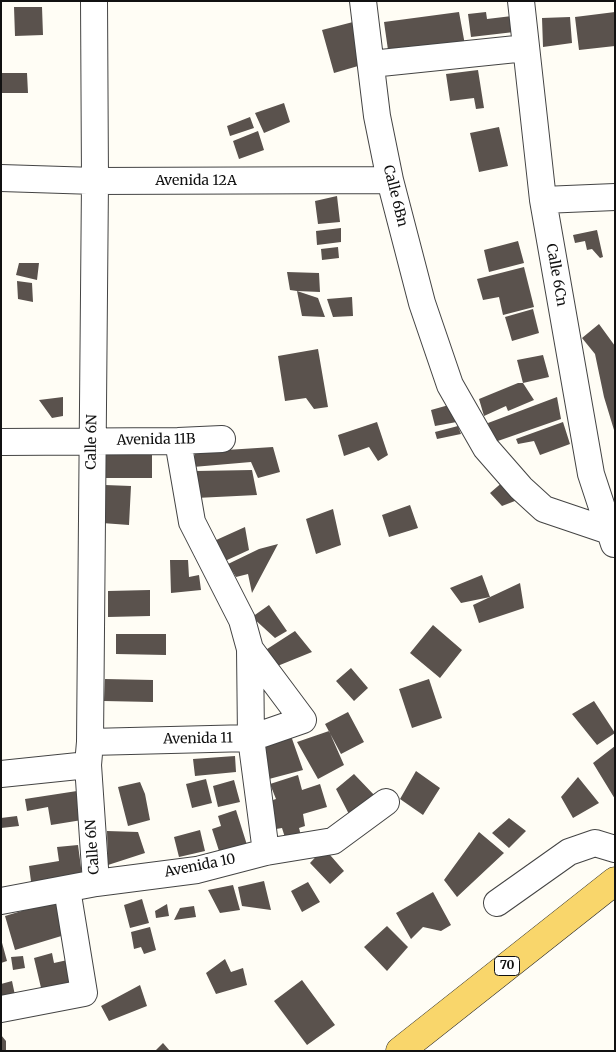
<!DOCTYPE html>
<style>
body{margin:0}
#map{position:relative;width:616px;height:1052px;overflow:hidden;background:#fffdf5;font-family:Merriweather,serif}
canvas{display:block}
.frame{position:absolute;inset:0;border:2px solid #111;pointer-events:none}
</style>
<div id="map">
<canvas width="616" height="1052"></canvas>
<div class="frame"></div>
</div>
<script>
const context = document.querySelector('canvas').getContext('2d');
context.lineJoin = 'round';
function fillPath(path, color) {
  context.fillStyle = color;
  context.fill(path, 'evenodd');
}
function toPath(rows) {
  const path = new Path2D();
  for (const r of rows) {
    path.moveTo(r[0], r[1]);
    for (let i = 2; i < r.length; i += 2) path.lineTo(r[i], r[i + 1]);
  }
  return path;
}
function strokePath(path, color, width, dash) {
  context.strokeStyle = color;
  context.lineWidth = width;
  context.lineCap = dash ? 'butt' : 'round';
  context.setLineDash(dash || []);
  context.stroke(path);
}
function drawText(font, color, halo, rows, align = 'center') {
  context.font = font + ' Merriweather,serif';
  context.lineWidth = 5;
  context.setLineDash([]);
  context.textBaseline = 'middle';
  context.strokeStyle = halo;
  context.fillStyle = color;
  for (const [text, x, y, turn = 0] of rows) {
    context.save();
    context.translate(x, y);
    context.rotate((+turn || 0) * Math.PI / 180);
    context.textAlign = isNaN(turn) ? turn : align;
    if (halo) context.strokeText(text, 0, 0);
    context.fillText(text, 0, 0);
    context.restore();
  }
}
fillPath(toPath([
 [14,7,42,7,43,35,15,36],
 [459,12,465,45,389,57,384,22],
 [486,12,487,19,512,16,514,32,471,37,468,14],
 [615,12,615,46,579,50,575,17],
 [570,17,572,43,543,47,542,18],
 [353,22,365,64,334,73,322,30],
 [478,70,484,108,476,109,474,98,450,101,446,74],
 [1,73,27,73,28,93,1,93],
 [284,103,290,122,264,133,255,113],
 [250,117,254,128,230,136,227,126],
 [499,127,508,166,479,172,470,133],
 [258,131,264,150,239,159,233,141],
 [337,196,340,222,318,224,315,201],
 [341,228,341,242,317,245,316,231],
 [597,230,603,257,600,258,592,249,587,250,585,241,575,243,573,235],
 [518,241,524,263,489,272,484,250],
 [338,247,339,258,322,260,321,249],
 [19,263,39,263,37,280,16,275],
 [524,267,534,307,503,315,499,297,483,300,477,279],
 [287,272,319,273,320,292,297,291,318,298,325,317,302,316,297,291,290,290],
 [17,281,32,283,33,302,18,299],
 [352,297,353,316,333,317,327,299],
 [533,309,539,333,512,341,505,317],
 [599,324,615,346,614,430,604,397,595,354,582,338],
 [318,349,328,407,314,409,306,398,285,401,278,356],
 [543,355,549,377,523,383,517,360],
 [518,383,523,383,534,400,508,411,506,406,484,416,479,399],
 [63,397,63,416,52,418,39,400],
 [557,397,561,419,492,443,488,423],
 [456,403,462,421,435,426,431,410],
 [377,422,388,455,378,461,369,447,344,456,338,435],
 [563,422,570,444,540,455,534,441,518,444,516,439],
 [458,426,461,434,437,439,435,432],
 [273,447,280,472,258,478,251,462,193,467,195,452],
 [103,450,152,450,152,478,103,478],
 [252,470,257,495,196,498,196,471],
 [505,480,520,499,502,506,490,493],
 [105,485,131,486,129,525,102,523],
 [410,505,418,528,389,537,382,515],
 [333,509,341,545,316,554,306,519],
 [245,527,249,550,225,561,214,541],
 [278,544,252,593,248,574,236,577,228,564,259,549],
 [170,560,188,560,189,577,199,575,201,590,171,593],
 [482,575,490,597,461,603,450,588],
 [520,583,524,608,479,623,473,605],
 [150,590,150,616,108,617,108,591],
 [269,605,287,631,275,638,252,617],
 [433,625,462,650,440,678,410,653],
 [295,631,312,652,275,667,264,651],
 [116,634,166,634,166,655,116,654],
 [351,668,368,688,354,701,336,681],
 [105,679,153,680,153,702,104,701],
 [429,679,442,718,412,728,399,689],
 [594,701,615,733,597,745,572,714],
 [348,712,364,742,341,754,325,724],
 [329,731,344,765,318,779,297,742],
 [290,733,303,770,269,779,258,745],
 [615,746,615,799,593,763],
 [235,756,236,772,195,776,193,759],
 [416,771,440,788,423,815,400,799],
 [354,774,377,798,352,820,336,789],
 [298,775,302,790,320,784,327,807,303,814,305,826,299,828,303,843,288,847,282,828,270,830,267,802,276,799,270,784],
 [578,777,599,803,573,818,561,797],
 [206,779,212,803,192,808,186,784],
 [234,780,240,802,218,807,213,786],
 [140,782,145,794,150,820,128,826,118,787],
 [77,791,82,820,51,825,48,807,27,811,25,799],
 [236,810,247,845,220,854,212,829,221,826,218,816],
 [17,816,19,826,1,828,1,818],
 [509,818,526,831,509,848,492,833],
 [200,830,205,851,179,857,174,837],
 [107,831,138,832,145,853,108,865],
 [479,832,504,853,457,897,444,880],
 [78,845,83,882,32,889,29,866,59,861,57,847],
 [324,848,344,871,330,884,310,863],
 [264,881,271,910,242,906,238,887],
 [308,882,320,902,302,912,291,891],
 [233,885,240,910,220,913,208,890],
 [433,892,451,925,441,931,423,927,411,939,396,913],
 [142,899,149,923,130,928,124,905],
 [58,900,68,934,15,950,5,916],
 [167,904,169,916,156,918,155,911],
 [194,906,196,917,174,920,180,908],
 [387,926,408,947,387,971,364,947],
 [150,927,156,950,144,954,141,947,134,949,131,932],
 [1,939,7,961,1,963],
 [52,953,54,963,72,959,78,984,42,992,34,958],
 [23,956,25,968,13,970,11,957],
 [225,959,231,972,243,968,247,985,216,994,206,973],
 [302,980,335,1025,307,1045,274,1001],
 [12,981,16,1000,1,1002,1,984],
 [140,985,147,1006,109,1021,101,1006],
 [1,1035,6,1041,6,1051,1,1051],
 [163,1043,170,1051,155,1051]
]), '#5a524d');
const street = toPath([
 [94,1,95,181,90,742,88,765,96,883],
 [363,1,377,116,390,180,422,303,450,385,486,448,521,488,544,509,609,531],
 [521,1,543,200,591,474,614,544],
 [371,64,526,48],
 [1,178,95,181,390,180],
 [543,200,615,197],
 [178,441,192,522,242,620,250,649,251,738,266,852],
 [1,442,178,441,222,439],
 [90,742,251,738,303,720,250,649],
 [1,774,88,765],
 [1,901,96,883,197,870,266,852,333,841,386,802],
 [497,903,569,852,595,843,615,849],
 [1,1009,84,993,67,889]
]);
const primary = toPath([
 [400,1051,615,881]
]);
strokePath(street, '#444', 28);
strokePath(primary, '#222', 29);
strokePath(street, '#fff', 26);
strokePath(primary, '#f9d66b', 28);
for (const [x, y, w] of [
 [507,966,25]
]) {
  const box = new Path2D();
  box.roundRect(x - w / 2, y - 9.5, w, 19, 4);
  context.fillStyle = '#fff';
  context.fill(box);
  strokePath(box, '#111', 1);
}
drawText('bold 12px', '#111', null, [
 ["70",507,966]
]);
drawText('14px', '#111', '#fff', [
 ["Avenida 12A",196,181],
 ["Calle 6Bn",395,196,76],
 ["Calle 6Cn",556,275,80],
 ["Avenida 11B",156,440,-1],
 ["Calle 6N",92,442,-89],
 ["Avenida 11",198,739,-1],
 ["Calle 6N",93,847,-94],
 ["Avenida 10",200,866,-11]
]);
</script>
